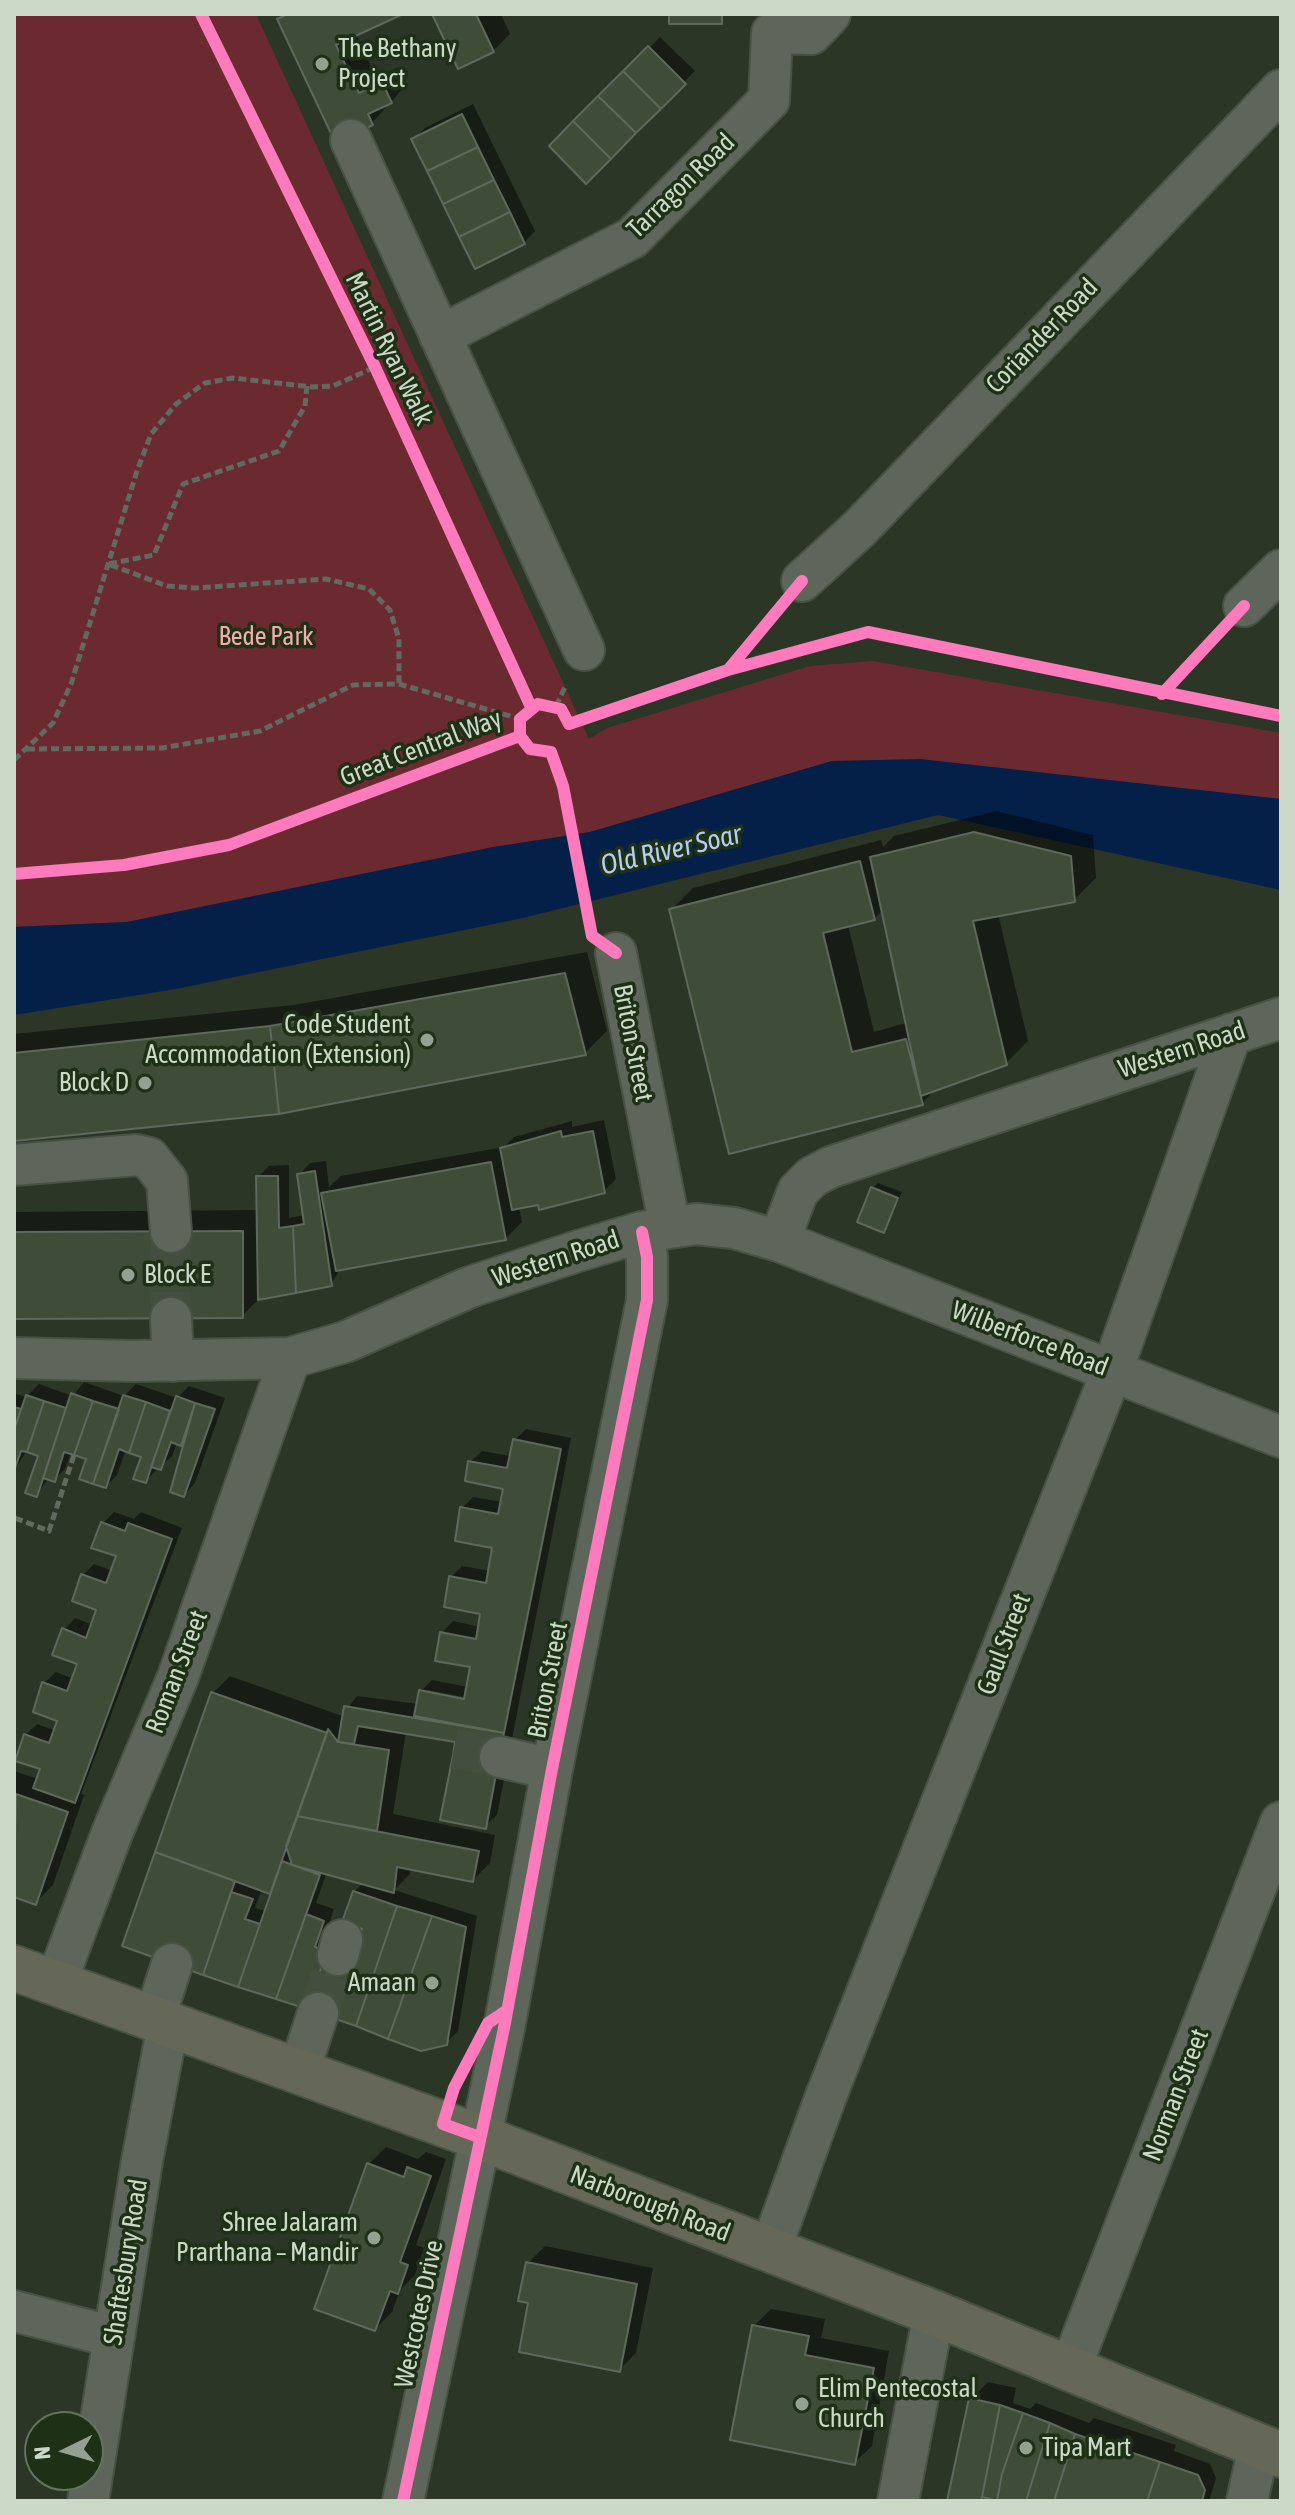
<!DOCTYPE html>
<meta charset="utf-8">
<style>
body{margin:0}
#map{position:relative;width:1295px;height:2515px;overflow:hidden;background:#2b3627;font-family:"Asap Condensed",sans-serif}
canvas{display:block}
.frame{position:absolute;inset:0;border:16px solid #cdd9c8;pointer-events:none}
.north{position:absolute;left:24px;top:2411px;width:80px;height:80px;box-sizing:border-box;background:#1e3117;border:2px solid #64745e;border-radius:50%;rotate:265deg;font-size:22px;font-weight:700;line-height:32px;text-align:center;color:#cdd9c8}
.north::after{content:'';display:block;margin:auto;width:28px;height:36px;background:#94a090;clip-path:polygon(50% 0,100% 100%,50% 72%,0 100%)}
</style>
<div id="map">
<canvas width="1295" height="2515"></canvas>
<div class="frame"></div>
<div class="north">N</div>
</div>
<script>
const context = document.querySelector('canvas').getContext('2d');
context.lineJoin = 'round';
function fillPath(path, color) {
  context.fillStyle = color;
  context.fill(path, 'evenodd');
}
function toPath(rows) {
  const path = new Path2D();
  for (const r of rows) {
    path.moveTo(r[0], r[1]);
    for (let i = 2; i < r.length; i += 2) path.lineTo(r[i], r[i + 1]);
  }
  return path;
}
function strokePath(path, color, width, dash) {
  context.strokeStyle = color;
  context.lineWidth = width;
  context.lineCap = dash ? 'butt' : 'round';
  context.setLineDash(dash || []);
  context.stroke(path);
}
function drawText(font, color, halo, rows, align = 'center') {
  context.font = font + ' "Asap Condensed",sans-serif';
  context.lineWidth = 7;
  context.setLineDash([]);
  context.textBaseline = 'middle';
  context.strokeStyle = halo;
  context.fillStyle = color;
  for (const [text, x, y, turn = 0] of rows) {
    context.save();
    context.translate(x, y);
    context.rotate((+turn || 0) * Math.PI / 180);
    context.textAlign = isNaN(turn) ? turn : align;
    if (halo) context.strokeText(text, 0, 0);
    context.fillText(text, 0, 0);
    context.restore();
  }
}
fillPath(toPath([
 [14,14,256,14,589,739,607,728,810,666,873,661,1281,733,1281,799,832,761,590,832,127,922,14,927]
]), '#6b2a2f');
fillPath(toPath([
 [920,759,1281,799,1281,890,938,815,523,918,176,989,14,1015,14,927,127,922,493,847,590,832,832,761]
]), '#042048');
fillPath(toPath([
 [285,14,398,14,356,34,376,77,399,67,407,84,372,123,280,19],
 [435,14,501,14,510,34,493,51],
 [660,37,695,71,586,181,552,146],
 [473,104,535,231,524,243,414,139,425,128],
 [997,811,1093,835,1096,878,1074,900,998,914,1028,1041,1006,1063,938,1087,922,1103,731,1151,671,910,693,888,881,840,883,847,894,836],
 [883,910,906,1023,874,1032,848,925,874,919],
 [587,952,607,1031,585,1053,14,1139,14,1034,294,1005],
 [604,1120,616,1179,604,1191,519,1207,522,1222,505,1239,341,1268,331,1284,261,1297,242,1316,14,1317,14,1212,258,1210,258,1177,269,1166,289,1165,289,1218,305,1215,299,1175,310,1163,326,1161,329,1187,341,1176,504,1147,514,1137,572,1121,572,1127],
 [878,1183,902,1192,884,1231,873,1188],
 [84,1382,124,1396,136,1384,177,1398,189,1386,225,1398,195,1483,184,1495,188,1447,177,1443,172,1456,145,1481,143,1456,126,1449,117,1475,106,1486,88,1458,71,1452,65,1469,54,1480,49,1478,36,1495,40,1454,27,1450,14,1471,14,1393,26,1397,39,1384,73,1396],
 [526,1429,571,1438,497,1815,485,1826,457,1740,406,1732,393,1814,495,1835,490,1863,473,1880,411,1868,410,1874,394,1890,477,1916,458,2031,446,2043,421,2049,204,1973,213,1693,230,1676,342,1716,357,1696,418,1704,421,1691,432,1680,468,1687,472,1666,442,1633,453,1621,480,1627,483,1612,451,1577,462,1566,490,1571,494,1546,462,1508,473,1497,502,1502,505,1487,470,1462,482,1451,511,1456,515,1440],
 [427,1690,474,1699,473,1703,427,1694],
 [327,1872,364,1882,354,1892,365,1928,358,1947,325,1936,334,1909,316,1903],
 [262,1889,273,1893,266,1911,255,1908],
 [114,1512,134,1519,141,1512,182,1528,81,1794,84,1795,53,1885,36,1902,14,1895,14,1771,38,1779,42,1768,26,1735,37,1724,56,1731,59,1720,44,1683,56,1672,74,1679,79,1663,64,1630,75,1618,93,1625,99,1609,83,1575,94,1564,113,1571,118,1555,103,1523],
 [386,2147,418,2159,426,2152,446,2159,416,2245,424,2248,415,2275,400,2290,392,2312,375,2329,369,2164],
 [545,2246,653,2268,636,2353,619,2370,531,2302,528,2263],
 [771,2309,825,2319,821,2338,889,2351,872,2446,854,2463,754,2326],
 [988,2382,1016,2388,1013,2403,1030,2409,1036,2403,1089,2423,1094,2418,1176,2445,1174,2451,1210,2464,1216,2478,1209,2501,999,2501,993,2498,993,2501,950,2501,971,2399]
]), '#0007');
const building = toPath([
 [288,14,403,14,336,45,359,93,382,82,392,103,368,114,373,125,335,142,277,19,288,14],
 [432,14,476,14,494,52,458,69,432,14],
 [669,14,722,14,722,24,669,24,669,14],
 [648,46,686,84,661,109,623,71,648,46],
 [623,71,661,109,636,133,598,96,623,71],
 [598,96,636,133,611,159,573,121,598,96],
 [462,114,478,147,427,171,411,139,462,114],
 [573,121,611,159,586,184,549,146,573,121],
 [478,147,494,180,443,204,427,171,478,147],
 [494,180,510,212,459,237,443,204,494,180],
 [510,212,525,244,475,269,459,237,510,212],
 [974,832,1071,856,1075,902,973,921,1007,1065,921,1096,870,857,974,832],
 [860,861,875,920,823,933,852,1052,906,1039,923,1105,729,1154,669,909,860,861],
 [565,973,586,1055,279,1114,270,1026,565,973],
 [270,1026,279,1114,14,1141,14,1053,270,1026],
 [561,1131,562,1137,593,1131,605,1193,539,1210,538,1205,512,1210,500,1148,561,1131],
 [491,1162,506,1240,336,1271,321,1193,491,1162],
 [315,1171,332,1286,296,1293,293,1226,304,1224,297,1174,315,1171],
 [256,1176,278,1176,279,1228,293,1226,296,1293,258,1300,256,1176],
 [871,1187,898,1198,884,1233,857,1222,871,1187],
 [243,1231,243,1318,14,1319,14,1232,243,1231],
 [71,1393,93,1401,74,1455,64,1452,55,1482,43,1478,71,1393],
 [26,1395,44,1401,27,1452,21,1451,14,1471,14,1430,26,1395],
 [123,1395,146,1402,129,1453,119,1449,106,1488,93,1484,123,1395],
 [176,1396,195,1403,181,1446,171,1442,161,1470,151,1467,176,1396],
 [44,1401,66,1408,37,1497,25,1493,38,1456,27,1452,44,1401],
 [93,1401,119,1409,93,1484,79,1479,86,1459,74,1455,93,1401],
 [146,1402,170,1411,146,1483,133,1479,141,1457,129,1453,146,1402],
 [195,1403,215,1409,184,1497,170,1492,195,1403],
 [14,1407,21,1409,14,1430,14,1407],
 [513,1439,561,1449,504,1733,414,1716,419,1690,464,1699,470,1667,435,1661,440,1632,476,1639,480,1614,444,1607,449,1576,486,1583,492,1548,455,1541,460,1507,498,1514,503,1489,465,1481,468,1461,507,1468,513,1439],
 [101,1522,125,1531,128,1523,172,1539,75,1803,33,1788,40,1769,15,1761,24,1734,49,1743,57,1721,33,1712,42,1682,67,1691,77,1664,52,1655,62,1628,86,1638,96,1610,72,1601,81,1574,106,1583,116,1556,91,1548,101,1522],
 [211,1692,327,1733,270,1894,155,1852,211,1692],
 [344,1706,504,1733,498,1763,453,1755,455,1742,358,1726,354,1744,338,1742,344,1706],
 [328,1729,338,1742,389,1750,377,1831,297,1816,328,1729],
 [453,1755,498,1763,486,1829,440,1820,453,1755],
 [16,1794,68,1812,36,1905,14,1897,16,1794],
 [297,1816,479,1851,473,1882,397,1867,394,1893,292,1865,286,1846,297,1816],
 [155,1852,235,1881,203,1975,122,1946,155,1852],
 [282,1861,320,1875,276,1999,238,1987,282,1861],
 [353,1891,397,1906,356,2026,307,2009,327,1951,352,1960,362,1929,342,1922,353,1891],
 [231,1892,253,1899,245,1919,260,1924,238,1987,203,1975,231,1892],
 [397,1906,432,1916,388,2039,356,2026,397,1906],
 [306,1914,324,1921,315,1947,327,1951,307,2009,276,1999,306,1914],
 [432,1916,466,1927,447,2045,421,2051,388,2039,432,1916],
 [367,2163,404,2177,407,2167,431,2176,400,2262,408,2265,398,2294,390,2291,375,2331,314,2309,367,2163],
 [526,2262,637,2284,620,2372,519,2352,528,2303,518,2301,526,2262],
 [752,2325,809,2336,805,2355,874,2368,855,2465,730,2440,752,2325],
 [969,2398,1000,2405,982,2497,981,2501,947,2501,969,2398],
 [1000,2405,1023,2413,1002,2474,997,2501,982,2497,1000,2405],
 [1023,2413,1050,2423,1026,2501,997,2501,1002,2474,1023,2413],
 [1050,2423,1075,2434,1054,2501,1026,2501,1050,2423],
 [1075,2434,1160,2462,1147,2501,1054,2501,1075,2434],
 [1160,2462,1198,2475,1205,2490,1202,2501,1147,2501,1160,2462]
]);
fillPath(building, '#3e4c38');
strokePath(building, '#5e685b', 2);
strokePath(toPath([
 [171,1232,171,1318],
 [454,1749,500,1757],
 [318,2013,338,1955]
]), '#434e3f', 40, [40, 20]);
const minor = toPath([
 [351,140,584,650],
 [440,336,632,238,769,100,772,33,811,34,830,14],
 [802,581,860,528,1281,90],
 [1244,606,1281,570],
 [616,953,670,1227],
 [14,1165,136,1155,149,1158,167,1181,171,1232],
 [779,1241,798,1191,812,1177,831,1167,1281,1018],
 [171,1318,173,1361],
 [14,1358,133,1361,290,1358,345,1342,470,1287,578,1251,642,1232,696,1224,734,1228,779,1241,1281,1437],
 [500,1757,552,1769],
 [338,1955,342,1940],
 [56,1983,112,1833,178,1677,290,1358],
 [154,2020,172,1964],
 [299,2071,318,2013],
 [770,2251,826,2096,1112,1371,1231,1034],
 [14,2311,114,2337],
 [1071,2367,1281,1822],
 [88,2501,142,2161,168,2025],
 [403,2501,504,2028,552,1769,647,1300,647,1257,642,1232],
 [898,2501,934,2313],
 [1247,2501,1259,2447]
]);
const major = toPath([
 [14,1968,479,2137,934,2313,1281,2455]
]);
strokePath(minor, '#485244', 44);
strokePath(major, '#485244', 48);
strokePath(toPath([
 [307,386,305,406,279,451,183,484,154,555,108,564,167,586,195,588,326,579,369,589,390,610,399,639,399,684],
 [556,706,566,685],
 [27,749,162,748,260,731,353,685,399,684,520,719],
 [14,760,53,723,71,684,137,471,151,434,176,404,205,383,233,378,312,387,333,386,375,367],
 [15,1518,49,1531,74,1455]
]), '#626a60', 5, [8, 4]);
strokePath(minor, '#5e665b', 40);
strokePath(major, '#666857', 44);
strokePath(toPath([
 [201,14,375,367,531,707],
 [728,670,802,581],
 [1162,694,1244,606],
 [520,736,530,749,551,752,563,786,592,936,616,953],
 [14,874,124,865,229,845,520,736,520,719,538,704,561,709,569,724,728,670,868,632,1281,716],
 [479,2137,443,2124,454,2088,488,2023,506,2011],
 [403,2501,504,2028,552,1769,647,1300,647,1257,642,1232]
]), '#fd7abc', 12);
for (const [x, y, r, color] of [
 [322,64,8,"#94a090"],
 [427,1040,8,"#94a090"],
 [145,1083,8,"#94a090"],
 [128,1275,8,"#94a090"],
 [432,1983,8,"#94a090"],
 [374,2238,8,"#94a090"],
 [802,2404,8,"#94a090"],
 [1026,2448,8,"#94a090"]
]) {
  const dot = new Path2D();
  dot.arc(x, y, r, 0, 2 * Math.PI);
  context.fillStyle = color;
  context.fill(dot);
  strokePath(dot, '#1e3117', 3);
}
drawText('26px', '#cdd9c8', '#1e3117', [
 ["The Bethany",338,49],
 ["Project",338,79],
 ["Code Student",411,1025,"right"],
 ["Accommodation (Extension)",411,1055,"right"],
 ["Block D",129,1083,"right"],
 ["Block E",144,1275],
 ["Amaan",416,1983,"right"],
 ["Shree Jalaram",358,2223,"right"],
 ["Prarthana – Mandir",358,2253,"right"],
 ["Elim Pentecostal",818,2389],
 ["Church",818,2419],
 ["Tipa Mart",1042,2448]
], 'left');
drawText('26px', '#cdd9c8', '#1e3117', [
 ["Tarragon Road",681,186,-44],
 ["Coriander Road",1042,336,-46],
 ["Martin Ryan Walk",389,349,64],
 ["Great Central Way",421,748,-21],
 ["Briton Street",633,1043,79],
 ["Western Road",1182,1050,-18],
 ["Western Road",556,1259,-18],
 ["Wilberforce Road",1030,1339,21],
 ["Gaul Street",1004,1644,-69],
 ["Roman Street",177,1672,-69],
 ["Briton Street",548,1680,-79],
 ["Norman Street",1176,2095,-69],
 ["Narborough Road",650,2204,21],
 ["Shaftesbury Road",126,2262,-81],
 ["Westcotes Drive",419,2314,-78]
]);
drawText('26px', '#f5abad', '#1e3117', [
 ["Bede Park",266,637]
]);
drawText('italic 28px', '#b4cdf1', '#1e3117', [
 ["Old River Soar",671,850,-13]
]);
</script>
